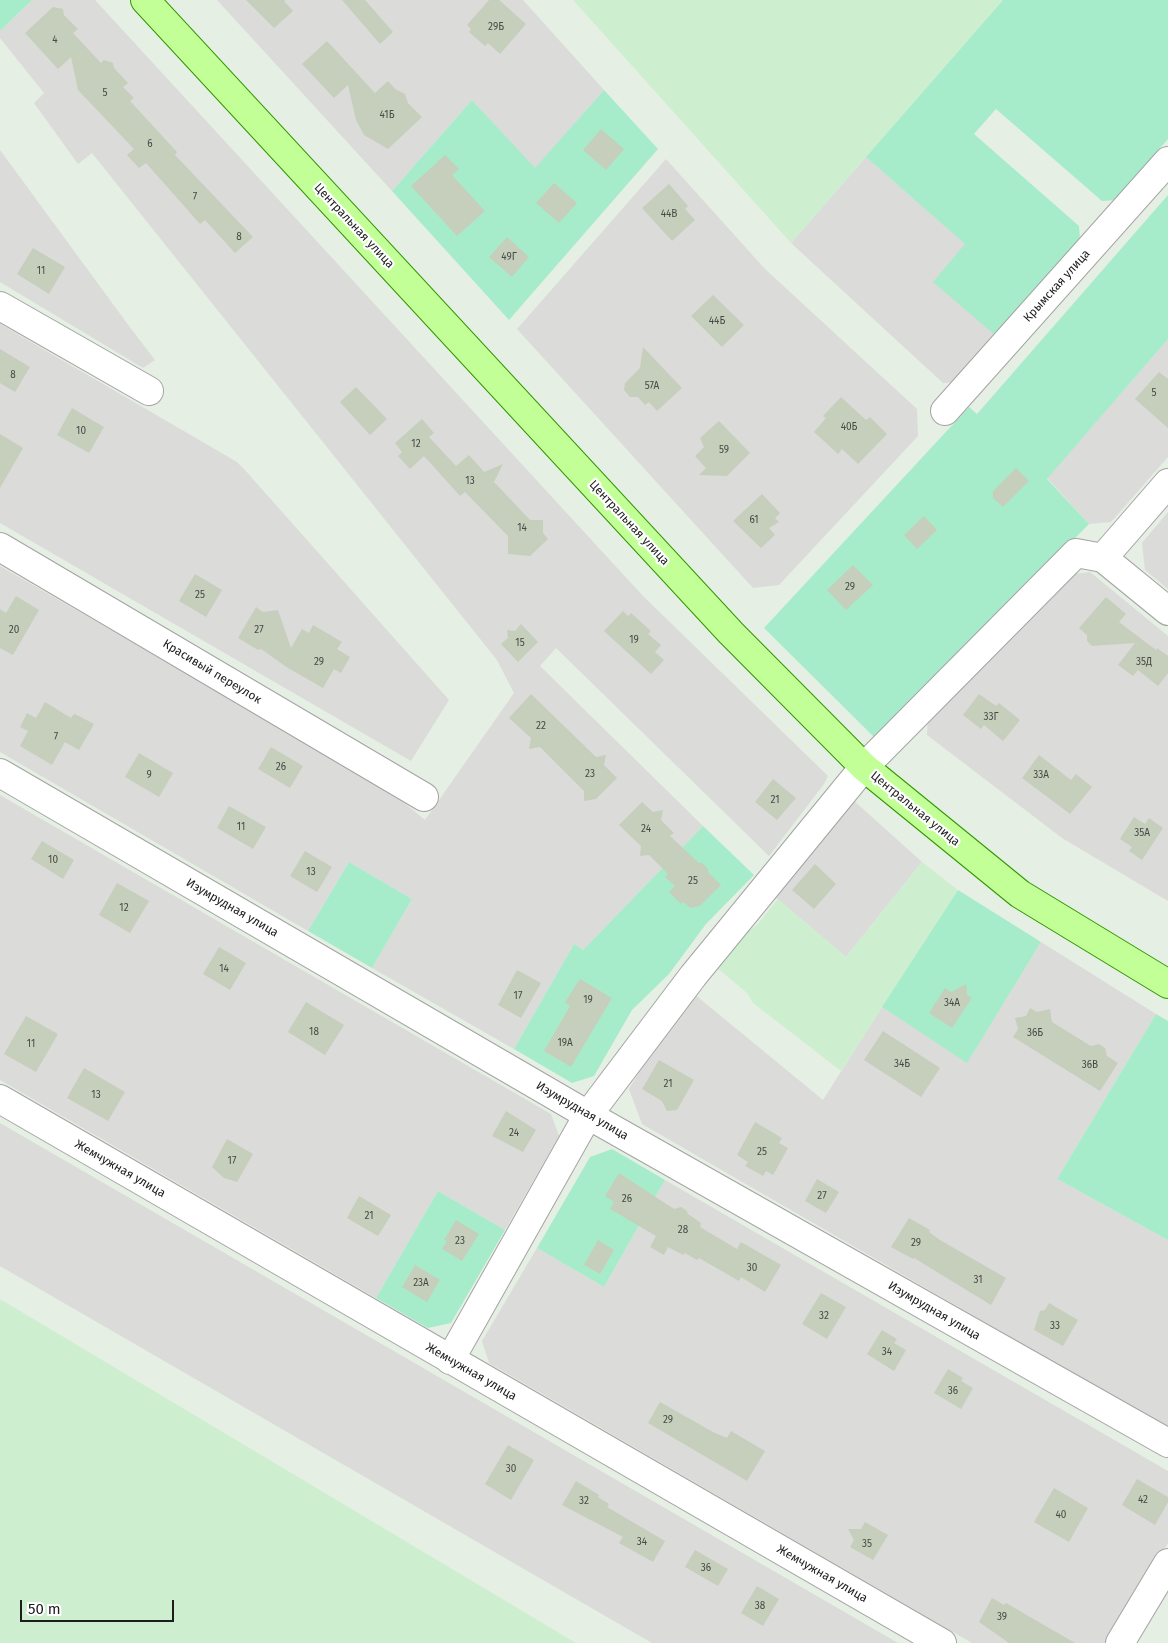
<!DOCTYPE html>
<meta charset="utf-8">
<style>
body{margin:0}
#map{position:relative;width:1168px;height:1643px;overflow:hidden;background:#e6efe3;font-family:"Fira Sans",sans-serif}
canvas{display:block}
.scale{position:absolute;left:20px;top:1600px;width:154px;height:22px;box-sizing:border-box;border:2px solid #1d1d1d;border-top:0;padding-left:6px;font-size:15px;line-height:18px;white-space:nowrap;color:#1d1d1d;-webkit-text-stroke:4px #fff;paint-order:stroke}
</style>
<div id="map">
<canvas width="1168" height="1643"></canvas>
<div class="scale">50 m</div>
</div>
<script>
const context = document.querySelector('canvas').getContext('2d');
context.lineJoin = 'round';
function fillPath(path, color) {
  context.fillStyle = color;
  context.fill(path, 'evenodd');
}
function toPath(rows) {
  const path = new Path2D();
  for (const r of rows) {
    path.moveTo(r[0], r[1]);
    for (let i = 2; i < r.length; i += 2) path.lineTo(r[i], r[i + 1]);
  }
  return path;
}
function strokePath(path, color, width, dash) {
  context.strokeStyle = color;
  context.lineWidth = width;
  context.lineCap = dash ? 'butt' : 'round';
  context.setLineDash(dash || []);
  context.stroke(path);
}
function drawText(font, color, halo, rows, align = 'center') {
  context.font = font + ' "Fira Sans",sans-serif';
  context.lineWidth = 4.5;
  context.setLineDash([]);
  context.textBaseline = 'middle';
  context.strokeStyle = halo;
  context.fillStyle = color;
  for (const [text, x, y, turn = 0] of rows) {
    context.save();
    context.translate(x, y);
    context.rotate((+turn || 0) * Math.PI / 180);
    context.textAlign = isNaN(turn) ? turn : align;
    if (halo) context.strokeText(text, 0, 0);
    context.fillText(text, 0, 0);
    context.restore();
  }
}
fillPath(toPath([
 [32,0,95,0,643,596,828,776,824,784,769,856,556,648,540,666,703,826,583,950,574,944,514,1049,372,968,412,899,349,862,308,931,0,752,0,566,327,755,396,796,425,820,514,693,497,660,92,153,78,164,34,103,44,93,0,38,0,31],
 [217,0,523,0,604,90,535,169,472,100,392,191],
 [0,150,129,326,155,360,143,368,0,282],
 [866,157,966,244,996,336,956,382,943,383,791,243],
 [666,159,765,269,917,409,918,436,779,585,753,588,517,329],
 [0,324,237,462,244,469,449,700,411,761,0,523],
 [1168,339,1168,457,1111,522,1089,524,1047,478],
 [1168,512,1168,589,1145,570,1142,543],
 [1090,572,1168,636,1168,901,1062,838,927,735,928,714,1066,575],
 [0,795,551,1114,559,1136,505,1230,438,1191,376,1298,0,1080],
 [852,799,922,862,846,957,776,898],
 [1041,942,1156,1014,1057,1179,1168,1240,1168,1428,642,1124,629,1089,688,989,823,1100,882,1007,967,1062],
 [0,1123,898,1643,652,1643,57,1299,0,1266],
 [665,1180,1168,1471,1168,1543,1110,1643,972,1643,489,1363,482,1341,537,1248,604,1287]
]), '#dbdbda');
fillPath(toPath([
 [573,0,1003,0,791,243],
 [922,862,958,890,841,1071,753,1003,747,993,716,967,728,946,757,925,778,899,846,957],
 [0,1299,576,1643,0,1643]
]), '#cdefd0');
fillPath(toPath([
 [0,0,32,0,0,31],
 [1003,0,1168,0,1168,139,1115,200,1102,201,996,109,974,134,1079,226,1080,240,996,336,933,282,965,244,866,157],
 [604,90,658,149,509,320,392,191,472,100,535,168],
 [1168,195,1168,339,1047,479,1089,524,876,739,764,628,969,407,977,414],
 [703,826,754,875,706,924,669,974,632,1010,594,1076,572,1083,514,1049,574,944,583,950],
 [349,862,412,899,372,968,308,931],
 [958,890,1041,942,967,1063,882,1007],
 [1156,1014,1168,1021,1168,1240,1057,1179],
 [612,1149,665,1180,604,1287,537,1248,590,1157],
 [438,1191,505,1230,451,1323,428,1328,376,1298]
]), '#a6eccb');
fillPath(toPath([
 [246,0,286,0,284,1,293,11,274,28],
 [342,0,365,0,393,32,380,44],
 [489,0,499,0,526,24,500,54,488,43,485,46,469,32,471,29,467,25],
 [53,7,63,9,64,15,78,29,73,33,101,63,104,60,113,63,114,68,128,83,123,87,134,98,130,101,177,152,175,155,253,237,235,253,205,220,200,224,146,163,139,168,127,155,134,149,78,90,71,57,58,69,25,33],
 [327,41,375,93,388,81,395,89,405,94,408,103,422,117,388,149,364,135,356,120,348,85,334,98,302,64],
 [601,129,624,149,606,170,583,150],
 [445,155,459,169,452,175,485,211,457,236,411,186],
 [554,183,577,203,559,223,536,203],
 [669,184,688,206,685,209,695,220,672,241,642,208],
 [507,237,529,257,512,277,489,257],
 [33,248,65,267,49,294,17,274],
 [713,295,744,325,722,347,691,316],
 [643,347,682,388,657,411,649,402,645,405,638,397,630,397,624,390,625,383,640,368],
 [0,349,30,367,15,392,0,383],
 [1159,372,1168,379,1168,428,1135,399],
 [356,387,387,419,370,435,340,402],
 [841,397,866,420,870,417,887,434,858,464,842,449,838,454,814,432,826,418,823,416],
 [72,408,104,427,89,453,57,435],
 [422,419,434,433,429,437,456,466,469,455,484,472,503,464,494,482,530,520,543,520,543,533,548,539,530,556,508,554,508,536,465,492,460,496,424,456,410,469,398,456,402,452,395,443],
 [719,421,750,453,727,476,699,475,706,468,695,456,704,447,700,438],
 [0,434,23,448,0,488],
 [1016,468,1029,481,1003,507,993,498,993,491],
 [762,494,780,513,775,518,779,522,769,528,775,535,761,548,733,521],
 [924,516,937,530,917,549,904,535],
 [853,565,873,585,846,610,827,590],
 [195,574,222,590,206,617,179,601],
 [16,596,39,610,13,655,0,648,0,609,6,613],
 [1106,597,1126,614,1119,622,1156,650,1157,648,1168,656,1168,673,1158,686,1138,670,1133,676,1118,665,1135,643,1092,646,1087,641,1087,635,1079,628],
 [256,607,263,612,278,610,291,648,302,629,309,633,313,625,342,642,337,649,350,657,341,673,334,669,323,688,288,668,261,649,258,650,238,638],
 [623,611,628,616,631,613,651,631,648,634,661,645,655,652,664,660,651,674,604,631],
 [521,624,538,642,518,662,501,644,508,638,507,630,515,631],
 [531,694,596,757,606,755,604,765,617,778,596,799,584,801,584,791,540,747,529,749,531,738,509,718],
 [979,694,996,706,999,703,1020,720,1003,741,984,725,981,729,963,715],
 [45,702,71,718,74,714,79,716,94,724,79,750,65,742,52,765,20,746,28,731,20,727,27,713,36,718],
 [271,747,303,766,290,788,258,769],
 [139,753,173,773,159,797,125,777],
 [1039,755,1071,780,1076,774,1092,787,1070,814,1022,778],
 [773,779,796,798,777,820,755,802],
 [642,802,653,812,663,810,661,820,674,833,670,836,699,863,702,863,708,869,708,872,721,885,700,906,691,908,683,902,681,904,669,892,675,886,665,877,668,874,649,855,640,856,641,846,619,825],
 [229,806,266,827,253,849,217,828],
 [1134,817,1145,824,1149,818,1163,828,1142,860,1129,851,1132,847,1120,839],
 [42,841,74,860,63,879,31,859],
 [305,851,332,867,317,892,290,876],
 [815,864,836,884,814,909,792,890],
 [117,883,149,901,130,933,99,915],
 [219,947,246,963,230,990,203,974],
 [517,970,541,983,521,1018,498,1005],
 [580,979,612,998,571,1067,544,1051,570,1006,565,1002],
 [966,984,967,995,972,998,952,1028,929,1013,945,988,951,992],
 [306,1002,344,1025,325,1055,288,1032],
 [1030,1008,1037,1012,1050,1009,1052,1022,1091,1046,1099,1044,1105,1048,1107,1056,1118,1063,1100,1091,1013,1037,1018,1029,1015,1018,1026,1016],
 [26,1016,58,1034,36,1072,4,1054],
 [883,1031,940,1068,921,1097,864,1060],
 [659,1060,694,1080,677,1110,667,1111,662,1101,642,1089],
 [84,1068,125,1092,108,1121,67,1098],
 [506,1111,536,1130,523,1152,492,1136],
 [755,1122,782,1138,779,1143,788,1148,773,1175,766,1171,763,1176,745,1166,748,1162,737,1155],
 [227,1139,253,1154,237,1182,224,1178,212,1167],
 [619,1173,674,1209,681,1207,687,1211,688,1214,701,1223,700,1227,737,1249,741,1242,781,1265,765,1292,741,1277,739,1281,699,1258,697,1260,685,1253,683,1255,668,1247,664,1255,650,1247,656,1236,610,1209,614,1202,605,1196],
 [817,1179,839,1192,826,1213,805,1201],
 [359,1196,391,1215,378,1236,347,1218],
 [909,1218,930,1230,929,1232,940,1240,1006,1278,991,1305,914,1258,913,1259,891,1247],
 [456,1220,479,1234,462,1261,442,1249,447,1241,444,1240],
 [598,1240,614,1250,600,1274,584,1265],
 [415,1265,440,1280,427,1302,402,1287],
 [821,1293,846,1307,827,1339,802,1324],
 [1049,1303,1078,1320,1063,1346,1034,1330,1040,1311,1045,1310],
 [882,1330,897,1339,894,1343,906,1350,894,1371,867,1354],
 [948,1369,963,1378,961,1381,973,1388,961,1409,934,1393],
 [660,1402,713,1432,727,1438,731,1431,765,1451,747,1481,648,1423],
 [508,1445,534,1460,511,1500,485,1484],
 [1137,1479,1168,1497,1168,1502,1155,1525,1122,1505],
 [576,1481,599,1495,598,1497,609,1504,607,1507,665,1541,653,1562,619,1543,623,1537,562,1505],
 [1054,1488,1088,1508,1069,1542,1034,1522],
 [865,1522,888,1535,873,1560,850,1547,854,1540,848,1529,861,1529],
 [695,1550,728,1569,718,1586,685,1567],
 [757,1586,779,1599,763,1626,741,1613],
 [992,1598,1004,1605,1006,1603,1075,1643,1009,1643,979,1622]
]), '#c6cfbc');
const minor = toPath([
 [0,306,149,391],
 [945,411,1168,161],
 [0,547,424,797],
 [1103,558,1168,483],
 [0,773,588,1115,1168,1443],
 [0,1099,942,1643],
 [450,1360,588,1115,693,976,864,767,1076,553,1103,558,1168,611],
 [1120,1643,1168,1563]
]);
const major = toPath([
 [145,0,731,633,864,767,1020,894,1168,984]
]);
strokePath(minor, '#a4a4a4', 30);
strokePath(major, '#2f9600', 30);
strokePath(minor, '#fff', 28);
strokePath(major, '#c2ff97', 28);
drawText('10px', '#474a45', null, [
 ["29Б",496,27],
 ["4",55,40],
 ["5",105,93],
 ["41Б",387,115],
 ["6",150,144],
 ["7",195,197],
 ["44В",669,214],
 ["8",239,237],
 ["49Г",509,257],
 ["11",41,271],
 ["44Б",717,321],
 ["8",13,375],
 ["57А",652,386],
 ["5",1154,393],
 ["40Б",849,427],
 ["10",81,431],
 ["12",416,444],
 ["59",724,450],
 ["13",470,481],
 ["61",754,520],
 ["14",522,528],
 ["29",850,587],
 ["25",200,595],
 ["20",14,630],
 ["27",259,630],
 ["19",634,640],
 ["15",520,643],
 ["29",319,662],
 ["35Д",1144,662],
 ["33Г",991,717],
 ["22",541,726],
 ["7",56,737],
 ["26",281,767],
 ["23",590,774],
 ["9",149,775],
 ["33А",1041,775],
 ["21",775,800],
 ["11",241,827],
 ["24",646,829],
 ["35А",1142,833],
 ["10",53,860],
 ["13",311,872],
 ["25",693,881],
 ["12",124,908],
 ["14",224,969],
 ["17",518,996],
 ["19",588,1000],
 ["34А",952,1003],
 ["18",314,1032],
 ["36Б",1035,1033],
 ["19А",565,1043],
 ["11",31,1044],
 ["34Б",902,1064],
 ["36В",1090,1065],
 ["21",668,1084],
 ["13",96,1095],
 ["24",514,1133],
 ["25",762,1152],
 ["17",232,1161],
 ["27",822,1196],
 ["26",627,1199],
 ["21",369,1216],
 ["28",683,1230],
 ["23",460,1241],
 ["29",916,1243],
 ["30",752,1268],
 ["31",978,1280],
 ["23А",421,1283],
 ["32",824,1316],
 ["33",1055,1326],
 ["34",887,1352],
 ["36",953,1391],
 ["29",668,1420],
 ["30",511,1469],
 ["42",1143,1500],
 ["32",584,1501],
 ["40",1061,1515],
 ["34",642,1542],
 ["35",867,1544],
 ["36",706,1568],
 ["38",760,1606],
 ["39",1002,1617]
]);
drawText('12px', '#1d1d1d', '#fff', [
 ["Центральная улица",354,226,47],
 ["Крымская улица",1057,286,-48],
 ["Центральная улица",629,523,47],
 ["Красивый переулок",212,672,31],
 ["Центральная улица",915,809,39],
 ["Изумрудная улица",232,908,30],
 ["Изумрудная улица",582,1111,30],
 ["Жемчужная улица",120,1169,30],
 ["Изумрудная улица",934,1311,30],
 ["Жемчужная улица",471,1372,30],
 ["Жемчужная улица",822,1574,30]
]);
</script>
